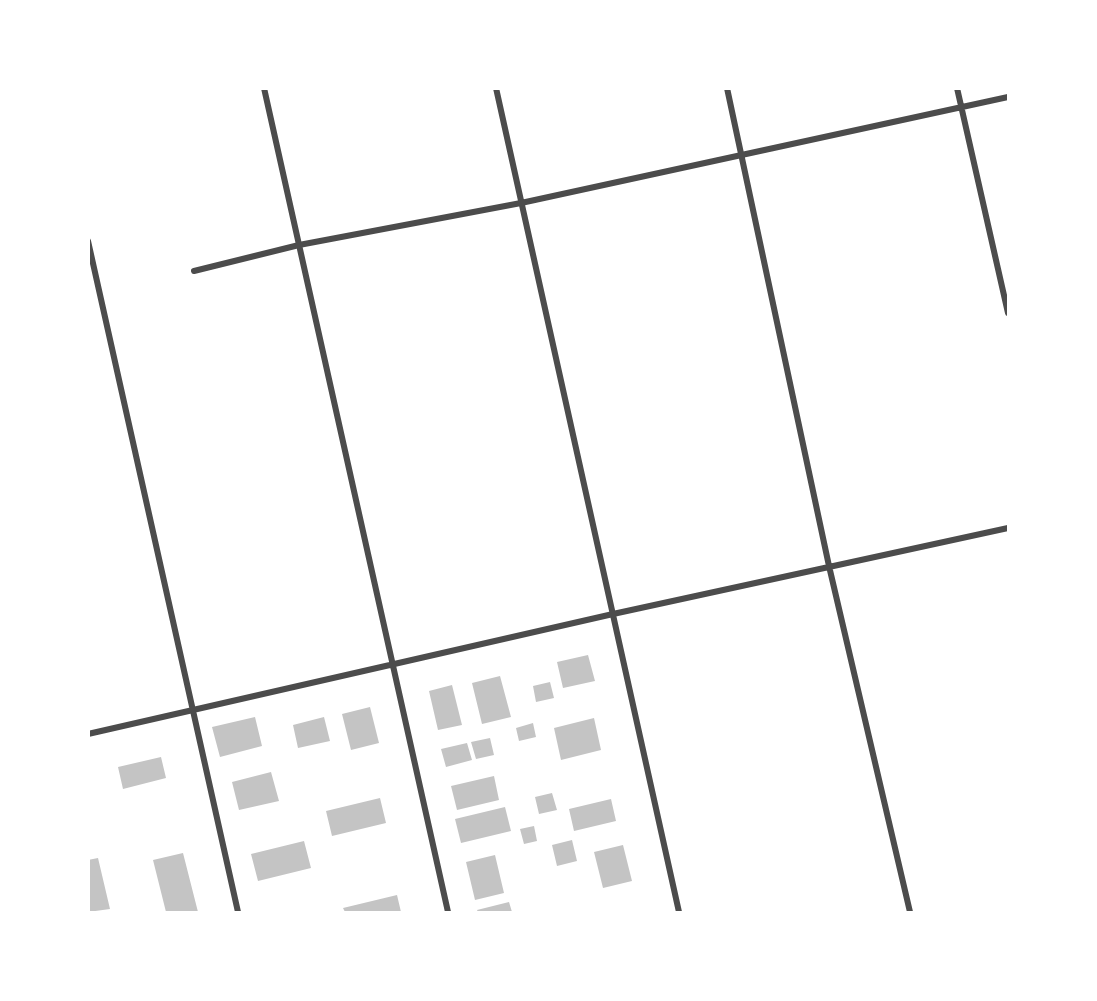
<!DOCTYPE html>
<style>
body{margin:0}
#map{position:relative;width:1097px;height:1001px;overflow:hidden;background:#fff;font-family:Inter,sans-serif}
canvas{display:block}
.frame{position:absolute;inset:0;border:90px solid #fff;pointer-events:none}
</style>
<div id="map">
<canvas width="1097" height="1001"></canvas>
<div class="frame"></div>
</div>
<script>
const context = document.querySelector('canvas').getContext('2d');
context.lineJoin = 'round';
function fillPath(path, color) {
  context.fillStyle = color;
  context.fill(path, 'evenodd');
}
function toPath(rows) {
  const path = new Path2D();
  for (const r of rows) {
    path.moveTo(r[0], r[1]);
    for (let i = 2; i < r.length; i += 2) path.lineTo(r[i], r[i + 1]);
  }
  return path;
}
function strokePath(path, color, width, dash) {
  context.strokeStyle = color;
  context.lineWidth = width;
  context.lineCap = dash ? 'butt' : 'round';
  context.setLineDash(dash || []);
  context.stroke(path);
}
fillPath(toPath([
 [588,655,595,681,563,688,557,662],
 [500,676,511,717,482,724,472,683],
 [550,682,554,698,536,702,533,686],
 [452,685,462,725,438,730,429,691],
 [370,707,379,743,351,750,342,714],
 [255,717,262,746,220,757,212,727],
 [324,717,330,741,298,748,293,725],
 [594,718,601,750,561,760,554,728],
 [533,723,536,737,519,741,516,728],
 [490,738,494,755,476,759,471,742],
 [467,743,472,760,446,767,441,749],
 [161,757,166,778,123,789,118,767],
 [271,772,279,801,239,810,232,782],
 [494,776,499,800,457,810,451,786],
 [552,793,557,810,539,814,535,797],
 [380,798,386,823,332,836,326,811],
 [611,799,616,821,574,831,569,809],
 [505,807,511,831,461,843,455,819],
 [534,826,537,841,524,844,520,829],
 [572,840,577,861,557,866,552,845],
 [304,841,311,868,258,881,251,854],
 [623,845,632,881,603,888,594,852],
 [183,853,198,912,166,912,153,860],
 [495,855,504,893,475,900,466,862],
 [98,858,110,909,88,912,88,860],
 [397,895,401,912,345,912,343,908],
 [509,902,512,912,478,912,477,910]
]), '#c4c4c4');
strokePath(toPath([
 [264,88,448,912],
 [496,88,679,912],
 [727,88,829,566,910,912],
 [957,88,1008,313],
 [88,241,238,912],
 [194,271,299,245,521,203,1008,97],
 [88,734,613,614,1008,528]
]), '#4c4c4c', 6);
</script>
